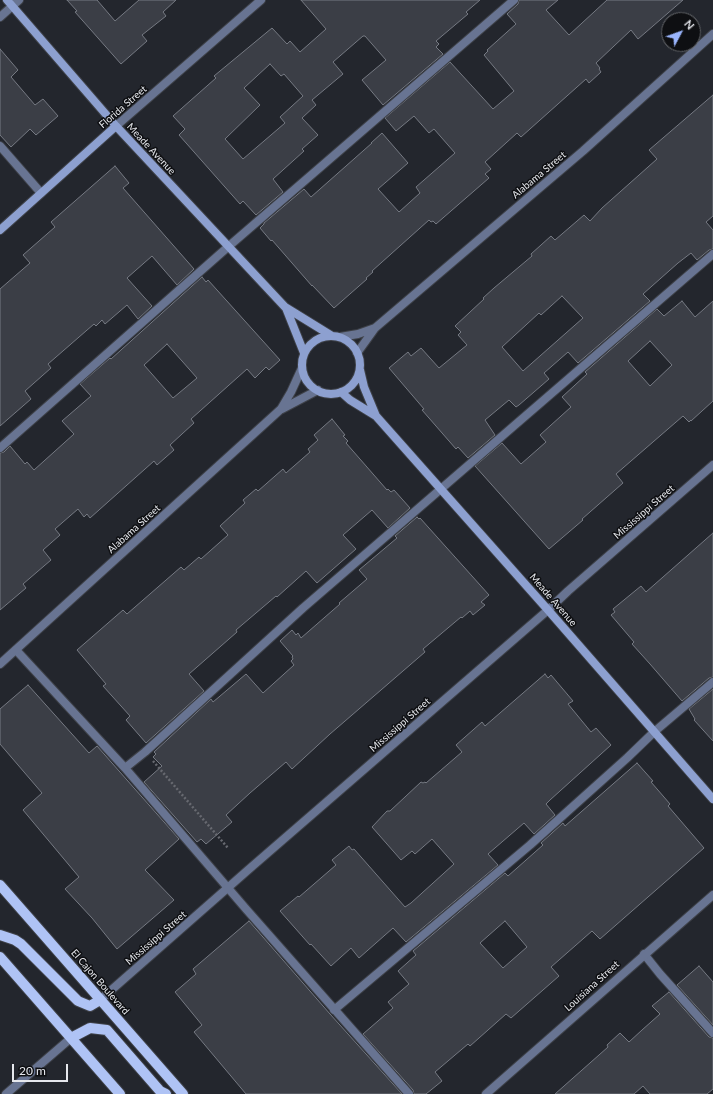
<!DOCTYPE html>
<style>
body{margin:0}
#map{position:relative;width:713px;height:1094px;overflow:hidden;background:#23262d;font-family:Lato,sans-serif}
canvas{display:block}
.north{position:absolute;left:661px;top:12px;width:40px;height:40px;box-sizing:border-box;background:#0e0f12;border:1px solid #64666a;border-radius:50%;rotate:49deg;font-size:11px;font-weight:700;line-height:16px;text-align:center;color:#e6e8ed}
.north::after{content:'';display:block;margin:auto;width:14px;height:18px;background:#9ab5fd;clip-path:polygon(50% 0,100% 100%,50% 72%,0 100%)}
.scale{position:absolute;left:12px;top:1064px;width:56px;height:18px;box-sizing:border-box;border:2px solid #e6e8ed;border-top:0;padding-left:5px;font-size:12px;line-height:14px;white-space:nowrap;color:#e6e8ed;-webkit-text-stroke:3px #0e0f12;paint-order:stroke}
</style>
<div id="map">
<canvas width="713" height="1094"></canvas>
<div class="north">N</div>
<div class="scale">20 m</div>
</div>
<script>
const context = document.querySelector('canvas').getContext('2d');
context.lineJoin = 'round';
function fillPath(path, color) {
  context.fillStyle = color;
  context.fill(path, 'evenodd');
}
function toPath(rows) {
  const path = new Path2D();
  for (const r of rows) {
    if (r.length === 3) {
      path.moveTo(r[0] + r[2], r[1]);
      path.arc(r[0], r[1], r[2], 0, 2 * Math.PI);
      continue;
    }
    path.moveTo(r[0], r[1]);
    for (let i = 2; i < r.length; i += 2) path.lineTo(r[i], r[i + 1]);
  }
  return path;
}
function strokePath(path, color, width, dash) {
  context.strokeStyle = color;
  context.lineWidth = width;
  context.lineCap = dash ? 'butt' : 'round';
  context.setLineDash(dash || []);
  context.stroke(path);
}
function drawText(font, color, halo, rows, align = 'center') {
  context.font = font + ' Lato,sans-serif';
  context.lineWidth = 3;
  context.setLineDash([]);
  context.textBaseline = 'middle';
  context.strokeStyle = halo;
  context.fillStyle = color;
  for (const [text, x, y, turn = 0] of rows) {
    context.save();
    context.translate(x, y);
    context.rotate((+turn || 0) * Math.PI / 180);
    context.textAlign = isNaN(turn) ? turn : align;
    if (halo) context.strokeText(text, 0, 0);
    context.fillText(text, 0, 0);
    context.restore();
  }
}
const building = toPath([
 [67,0,97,0,115,21,139,0,176,0,163,12,166,16,142,35,147,41,121,64,75,12,77,11,67,0],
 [301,0,480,0,466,12,468,14,436,41,439,44,436,47,443,54,383,105,362,80,386,60,365,36,363,36,333,62,343,74,312,100,316,105,302,118,318,135,302,149,304,151,273,179,283,192,256,215,243,201,240,204,179,135,185,129,173,116,216,78,214,76,272,28,287,44,290,41,300,52,326,29,301,0],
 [270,64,281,76,284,74,303,96,280,117,285,123,243,159,225,139,260,105,244,88,270,64],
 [519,0,558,0,546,10,569,35,607,0,683,0,638,39,631,30,596,63,600,68,599,69,601,72,589,83,586,79,521,137,517,133,485,162,491,169,485,174,489,178,436,224,433,221,431,222,429,220,372,271,373,272,366,278,367,279,334,308,312,285,312,286,272,240,271,241,260,228,264,224,264,223,304,189,311,197,372,143,371,143,382,133,408,163,378,189,399,212,420,193,416,187,455,153,434,129,429,133,414,116,396,131,385,118,450,62,493,109,514,91,484,55,488,51,487,50,516,24,507,14,518,4,519,0],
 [0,49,18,70,11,77,35,105,43,99,58,116,36,135,30,129,11,147,0,135,0,49],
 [713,95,713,216,706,222,713,230,713,249,709,250,697,260,691,253,678,263,643,294,650,301,578,363,568,352,544,373,549,379,519,405,516,407,509,400,485,420,495,435,468,458,458,447,456,449,422,410,424,409,389,368,408,352,411,356,421,348,439,368,467,345,458,335,461,332,455,326,484,299,483,298,494,288,532,256,531,254,551,236,555,240,584,215,590,221,602,208,657,159,649,150,713,95],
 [562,296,583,318,523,371,502,347,539,313,541,315,562,296],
 [115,166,129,183,123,188,194,269,177,285,152,256,127,278,152,306,138,319,127,305,105,324,102,320,96,326,94,324,48,364,51,368,25,391,31,399,0,426,0,289,30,263,23,255,55,227,51,222,115,166],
 [202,277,206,282,208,280,280,360,269,370,266,367,255,378,247,369,191,419,194,423,170,445,174,450,157,465,154,461,90,518,87,514,84,517,78,509,55,529,60,535,43,550,51,560,23,584,26,588,0,610,0,453,4,452,10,446,25,464,27,462,34,470,74,434,62,421,91,396,80,384,110,358,111,359,202,277],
 [167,344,197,378,173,398,144,365,167,344],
 [682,301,695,317,713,301,713,401,691,421,691,420,689,422,683,416,616,474,623,483,582,519,583,520,549,549,475,466,502,443,521,464,546,442,540,435,571,407,562,397,587,374,585,372,657,309,664,316,682,301],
 [650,341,672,365,650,386,628,361,650,341],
 [332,419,345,435,343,436,348,441,346,443,387,490,388,489,391,492,394,490,410,508,388,528,372,510,343,535,356,549,317,583,306,571,277,597,276,596,236,630,237,632,189,674,204,691,146,743,126,720,130,716,103,686,106,684,77,650,123,610,127,614,181,567,184,570,199,557,201,559,228,535,220,526,245,503,243,500,256,489,258,491,283,469,286,473,310,452,308,449,318,440,314,435,332,419],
 [417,517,419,519,420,518,489,595,481,602,485,605,473,615,470,611,462,618,461,617,423,649,425,652,330,734,292,769,286,762,250,793,226,815,232,822,206,844,201,839,197,842,144,782,162,766,153,757,156,754,154,752,211,699,213,702,246,674,263,693,294,665,291,661,293,659,292,657,293,656,280,641,292,630,296,635,298,633,301,638,340,604,339,603,367,579,359,570,397,538,395,536,417,517],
 [713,533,713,677,709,678,682,701,650,664,632,644,634,642,611,615,615,612,613,609,641,586,646,592,713,533],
 [545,674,548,678,551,675,573,701,568,704,591,732,596,728,611,745,550,800,546,804,555,815,534,834,524,823,488,854,498,865,406,942,393,928,359,958,351,948,331,966,311,944,310,945,280,911,298,896,299,897,336,865,332,860,349,846,352,850,354,849,405,907,411,903,454,864,432,839,415,854,412,851,401,860,372,827,387,811,390,811,421,782,423,783,425,782,426,783,462,752,456,745,482,722,485,726,545,674],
 [28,685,89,753,97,746,179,839,145,870,174,900,117,949,92,918,65,889,79,877,23,810,42,793,0,744,0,709,28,685],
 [713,689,713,741,694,720,695,719,689,709,713,689],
 [637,763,653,781,651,782,670,804,668,806,704,848,600,939,592,931,551,967,559,976,511,1018,506,1014,470,1046,468,1044,435,1072,442,1081,426,1094,414,1094,413,1090,363,1034,393,1008,388,1002,409,984,398,971,416,955,413,951,505,873,508,876,543,845,541,843,563,823,565,826,637,763],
 [505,921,527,947,503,968,480,943,505,921],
 [249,921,330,1014,402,1094,246,1094,194,1032,202,1025,175,992,196,974,193,969,249,921],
 [699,966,713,982,713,1025,677,985,699,966],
 [669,992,709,1037,713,1038,713,1089,707,1094,650,1094,643,1086,634,1094,555,1094,608,1047,607,1045,620,1033,629,1042,642,1030,660,1014,652,1006,669,992]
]);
fillPath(building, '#3b3e46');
strokePath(building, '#767a83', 1);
const lane = toPath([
 [0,17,19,0],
 [0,146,41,193],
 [0,448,229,246,514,0],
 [16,650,125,768,246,909,409,1094],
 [125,768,145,752,303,608,713,254],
 [644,954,660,974,713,1033],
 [334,1010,530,845,627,758,654,732,713,682]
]);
const street = toPath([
 [116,126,261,0],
 [340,337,358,334,375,328],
 [357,353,375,328,583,151,713,34],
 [282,409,318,390],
 [0,664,281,409,291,392,302,368],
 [100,1000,248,870,548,610,568,591,713,465],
 [6,1094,71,1038],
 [486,1094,713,895]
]);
const secondary = toPath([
 [7,0,116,126,285,307,332,336],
 [0,230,116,126],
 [286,308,304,353],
 [331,365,29],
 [360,370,364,387,376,416],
 [341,392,350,400,376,416,548,610,713,799]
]);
const primary = toPath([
 [0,885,183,1094],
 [0,935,15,940,21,944,78,1001,90,1006,100,1000],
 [0,957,120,1094],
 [71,1038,90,1028,107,1030,160,1091,166,1094]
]);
strokePath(lane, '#3e4148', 10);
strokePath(street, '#3e4148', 10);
strokePath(secondary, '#3e4148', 10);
strokePath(primary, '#3e4148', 12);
strokePath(toPath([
 [153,761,228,848]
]), '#676970', 2.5, [2, 2]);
strokePath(lane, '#687492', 8);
strokePath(street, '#687492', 8);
strokePath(secondary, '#8da0d0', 8);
strokePath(primary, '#afc3f5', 10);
drawText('10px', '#e6e8ed', '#0e0f12', [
 ["Florida Street",123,107,-41],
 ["Meade Avenue",151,149,47],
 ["Alabama Street",539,175,-40],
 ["Mississippi Street",644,512,-41],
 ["Alabama Street",134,529,-42],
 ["Meade Avenue",553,600,49],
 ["Mississippi Street",400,725,-41],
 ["Mississippi Street",156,938,-41],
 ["El Cajon Boulevard",100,982,49],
 ["Louisiana Street",592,986,-42]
]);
</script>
